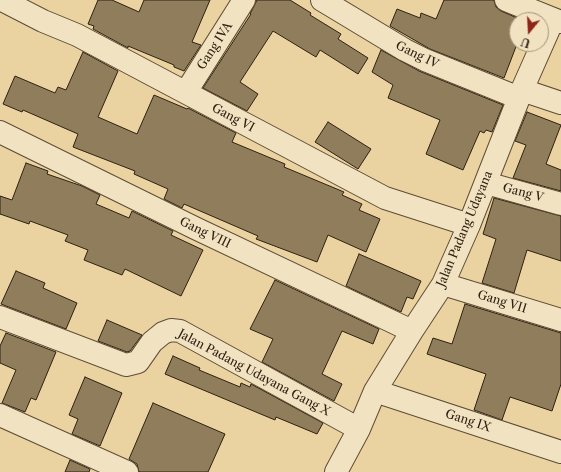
<!DOCTYPE html>
<style>
body{margin:0}
#map{position:relative;width:561px;height:472px;overflow:hidden;background:#ead2a1;font-family:"Libre Caslon Text",serif}
canvas{display:block}
.north{position:absolute;left:509px;top:12px;width:40px;height:40px;box-sizing:border-box;background:#f1e2c2;border:1px solid #a3957c;border-radius:50%;rotate:198deg;font-size:11px;font-weight:700;line-height:16px;text-align:center;color:#2f2112}
.north::after{content:'';display:block;margin:auto;width:14px;height:18px;background:#8f2418;clip-path:polygon(50% 0,100% 100%,50% 72%,0 100%)}
</style>
<div id="map">
<canvas width="561" height="472"></canvas>
<div class="north">U</div>
</div>
<script>
const context = document.querySelector('canvas').getContext('2d');
context.lineJoin = 'round';
function fillPath(path, color) {
  context.fillStyle = color;
  context.fill(path, 'evenodd');
}
function toPath(rows) {
  const path = new Path2D();
  for (const r of rows) {
    path.moveTo(r[0], r[1]);
    for (let i = 2; i < r.length; i += 2) path.lineTo(r[i], r[i + 1]);
  }
  return path;
}
function strokePath(path, color, width, dash) {
  context.strokeStyle = color;
  context.lineWidth = width;
  context.lineCap = dash ? 'butt' : 'round';
  context.setLineDash(dash || []);
  context.stroke(path);
}
function drawText(font, color, halo, rows, align = 'center') {
  context.font = font + ' "Libre Caslon Text",serif';
  context.lineWidth = 3;
  context.setLineDash([]);
  context.textBaseline = 'middle';
  context.strokeStyle = halo;
  context.fillStyle = color;
  for (const [text, x, y, turn = 0] of rows) {
    context.save();
    context.translate(x, y);
    context.rotate((+turn || 0) * Math.PI / 180);
    context.textAlign = isNaN(turn) ? turn : align;
    if (halo) context.strokeText(text, 0, 0);
    context.fillText(text, 0, 0);
    context.restore();
  }
}
const building = toPath([
 [98,0,112,0,139,12,144,0,210,0,192,42,201,45,184,71,174,67,174,65,128,46,128,48,93,29,94,26,88,24,98,0],
 [257,0,290,0,311,13,310,15,341,34,338,39,368,58,358,74,320,50,316,57,273,31,240,82,258,94,247,111,203,88,251,14,250,14,257,0],
 [444,0,494,0,496,7,501,11,522,20,517,20,517,44,527,44,525,48,517,44,504,78,430,49,390,26,397,9,420,18,421,13,436,19,444,0],
 [381,50,419,71,503,105,492,132,486,130,484,133,480,131,463,170,426,154,440,120,388,98,393,85,372,72,381,50],
 [83,52,118,71,98,117,137,134,154,95,187,109,188,108,236,133,232,142,285,164,284,167,344,192,342,195,362,204,359,210,380,219,366,252,328,235,317,262,256,239,258,236,184,204,182,208,164,199,168,189,134,174,135,171,73,147,78,134,23,110,22,112,3,104,15,76,55,93,58,87,66,90,83,52],
 [527,112,561,125,546,164,561,170,561,191,513,178,526,145,515,141,527,112],
 [328,122,371,149,358,169,315,142,328,122],
 [26,163,48,171,47,174,82,186,100,195,96,204,129,218,132,211,173,231,171,235,203,250,181,296,125,269,122,275,84,260,88,250,65,241,68,235,30,221,29,224,0,214,0,196,12,200,26,163],
 [494,198,561,216,561,261,527,250,514,293,482,283,496,239,483,234,494,198],
 [359,254,421,281,413,299,407,297,401,312,346,286,359,254],
 [16,271,45,283,43,288,77,303,66,329,1,304,16,271],
 [275,280,379,329,373,344,342,331,322,374,342,384,334,401,262,362,273,339,250,329,275,280],
 [465,304,561,333,561,384,552,411,510,397,502,420,474,410,486,374,427,354,433,338,452,344,465,304],
 [107,320,142,335,130,351,127,352,98,341,107,320],
 [6,333,56,352,36,400,31,398,25,412,2,403,16,370,0,363,0,346,6,333],
 [173,356,200,368,199,370,240,387,241,383,250,387,251,384,323,423,317,434,276,417,275,420,165,374,173,356],
 [85,377,122,393,100,446,72,434,78,419,69,415,85,377],
 [153,403,225,434,208,472,139,472,137,464,129,459,153,403],
 [70,460,90,469,89,472,65,472,70,460]
]);
fillPath(building, '#907d5c');
strokePath(building, '#2f2112', 1);
const minor = toPath([
 [2,0,43,21,77,35,385,198,469,225],
 [322,0,405,50,425,60,519,98],
 [506,0,561,22],
 [522,90,561,103],
 [186,92,244,0],
 [0,132,197,229,412,331],
 [486,183,561,204],
 [443,284,561,320],
 [0,317,126,365,138,362,152,342,163,333,171,330,180,331,359,429],
 [375,391,561,452],
 [0,415,127,472],
 [336,472,359,429,375,391,412,331,443,284,469,225,522,90,553,20]
]);
strokePath(minor, '#5e4d36', 24);
strokePath(minor, '#f1e2c2', 22);
drawText('12px', '#2f2112', '#f1e2c2', [
 ["Gang IVA",215,46,-57],
 ["Gang IV",417,55,26],
 ["Gang VI",233,118,28],
 ["Gang V",523,193,15],
 ["Jalan Padang Udayana",465,229,-67],
 ["Gang VIII",205,233,26],
 ["Gang VII",502,302,17],
 ["Jalan Padang Udayana Gang X",254,373,28],
 ["Gang IX",468,421,18]
]);
</script>
